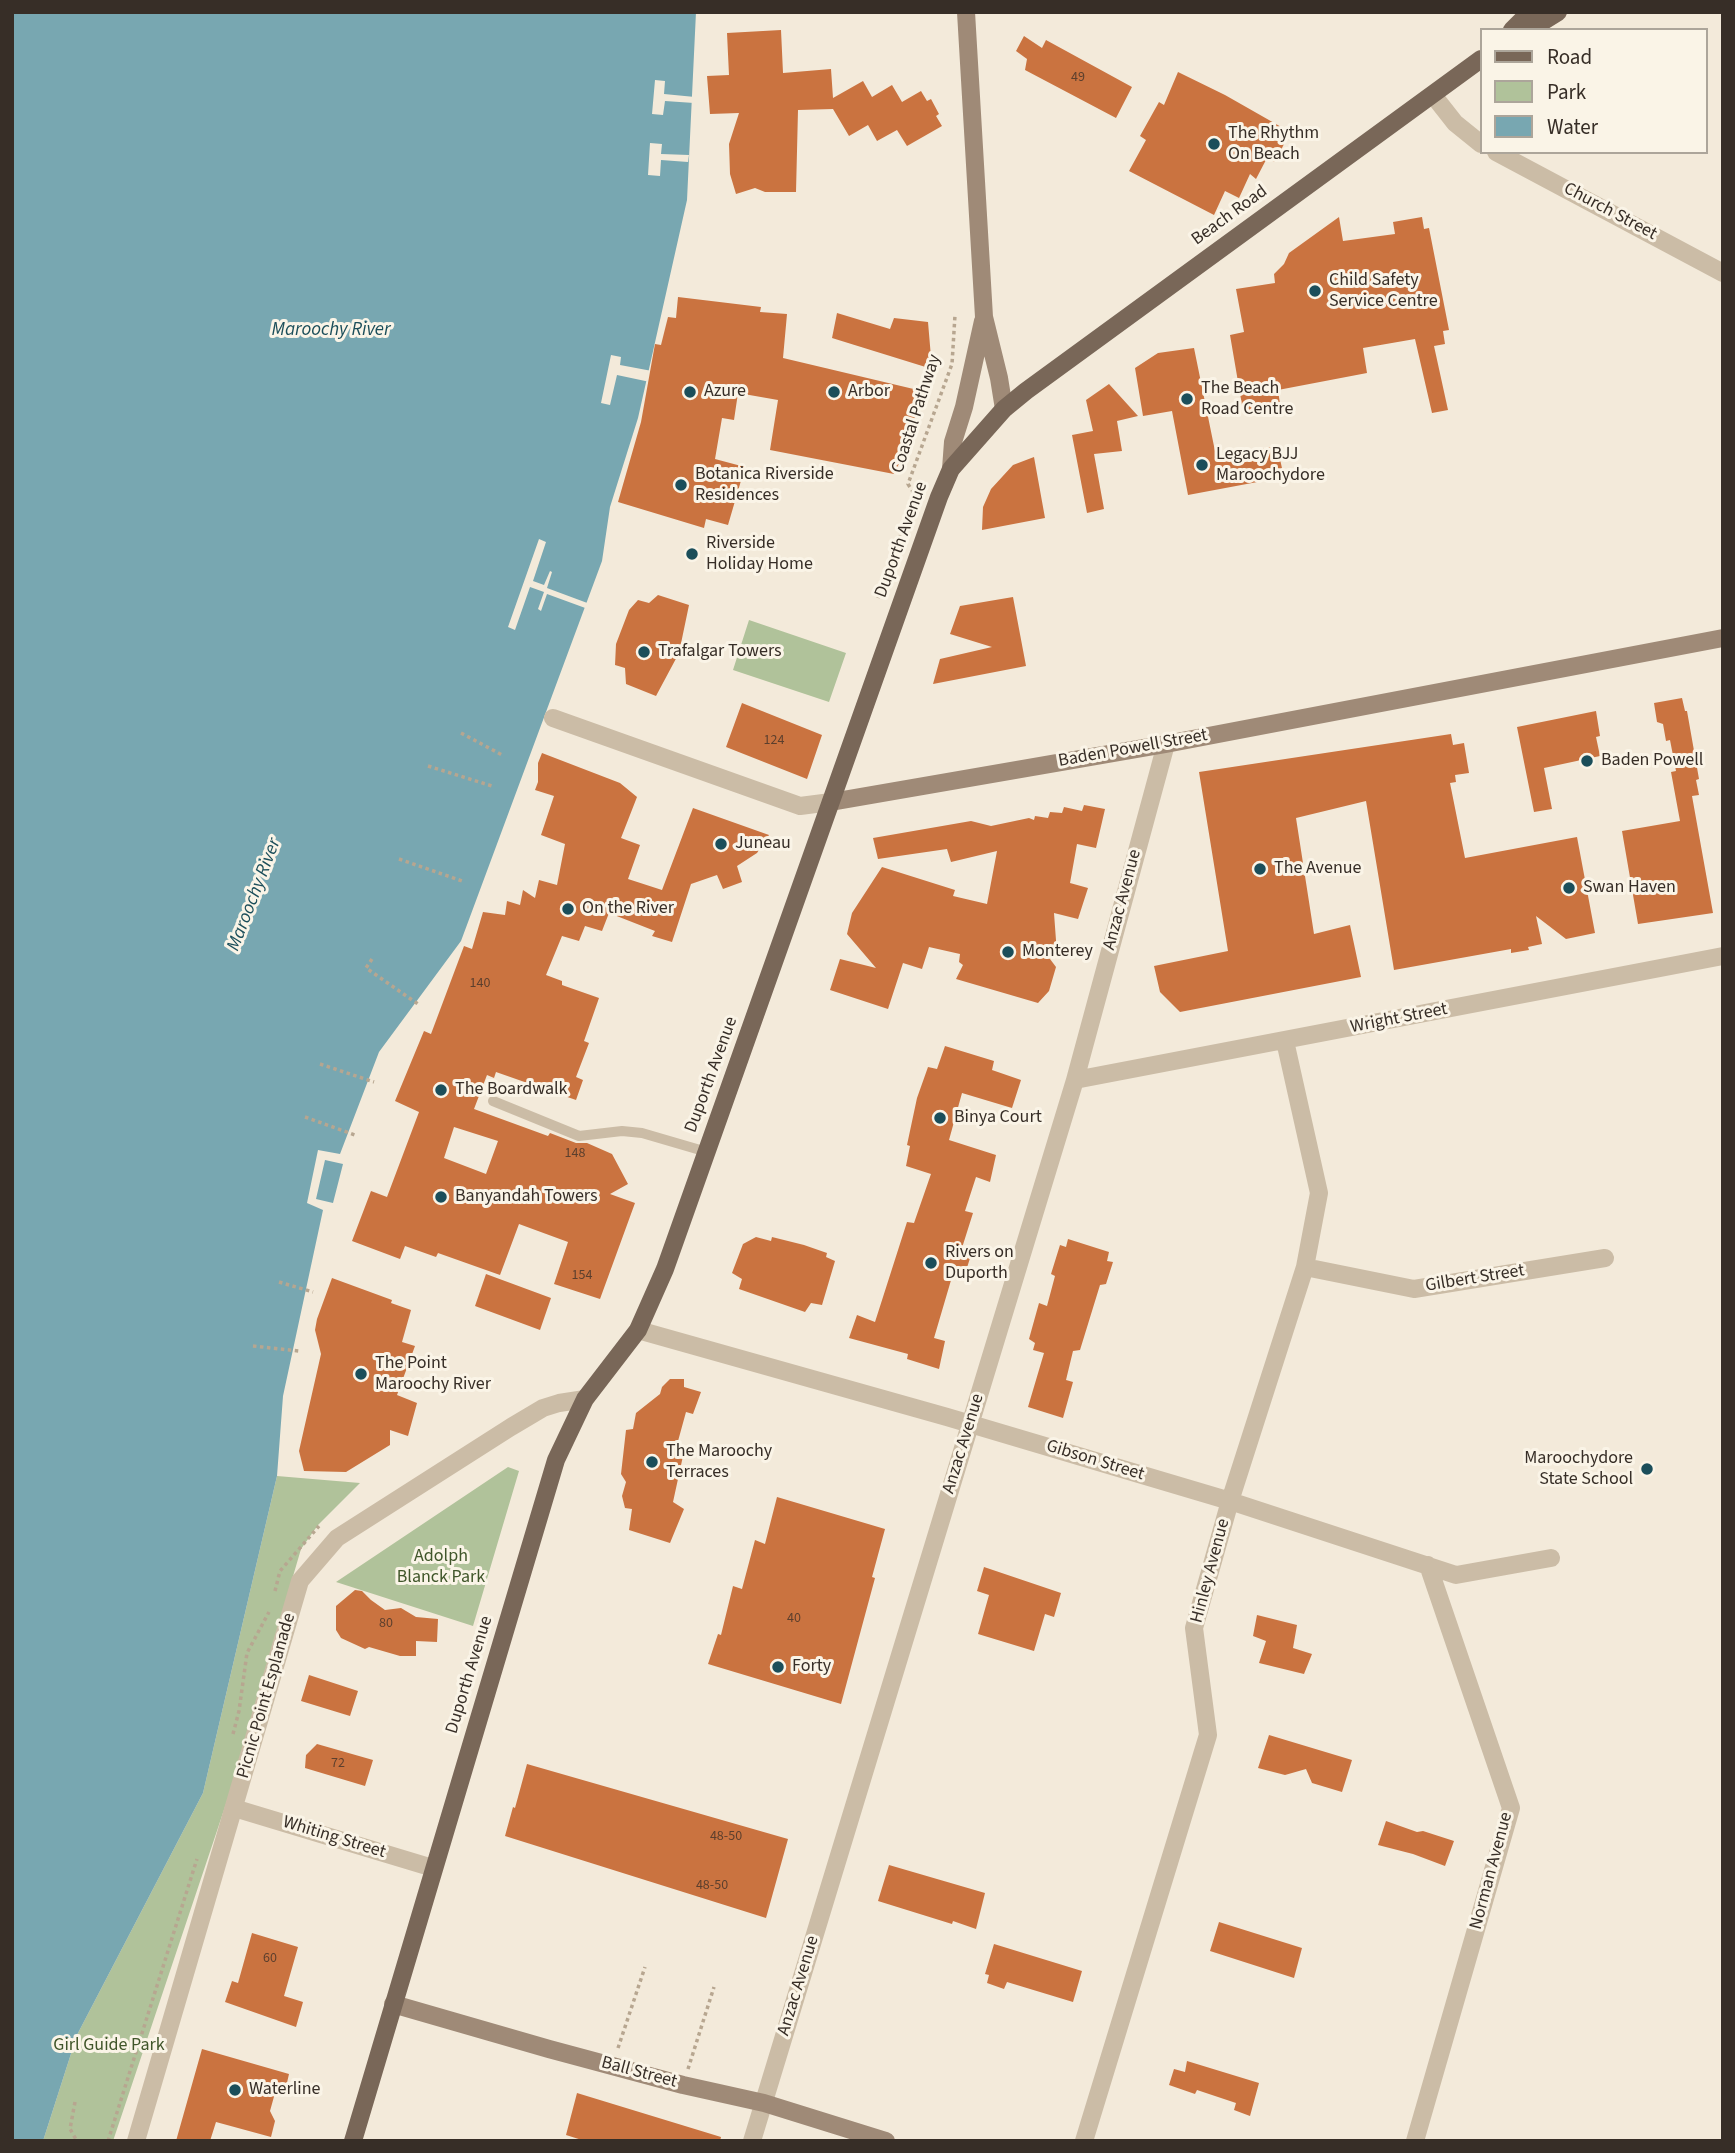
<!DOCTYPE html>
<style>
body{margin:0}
#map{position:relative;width:1735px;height:2153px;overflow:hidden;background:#f3eada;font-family:"Source Sans 3",sans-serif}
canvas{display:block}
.frame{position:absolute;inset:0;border:14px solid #372e27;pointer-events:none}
.legend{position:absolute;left:1480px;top:28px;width:228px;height:126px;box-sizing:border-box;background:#faf4e7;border:2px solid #aca59a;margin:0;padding:9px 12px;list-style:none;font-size:21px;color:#372e27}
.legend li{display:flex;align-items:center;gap:14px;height:35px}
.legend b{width:35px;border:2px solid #aca59a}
</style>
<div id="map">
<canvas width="1735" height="2153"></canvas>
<div class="frame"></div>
<ul class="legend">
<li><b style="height:9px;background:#796758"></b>Road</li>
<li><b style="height:19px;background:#b0c29a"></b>Park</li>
<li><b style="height:19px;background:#78a7b1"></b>Water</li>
</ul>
</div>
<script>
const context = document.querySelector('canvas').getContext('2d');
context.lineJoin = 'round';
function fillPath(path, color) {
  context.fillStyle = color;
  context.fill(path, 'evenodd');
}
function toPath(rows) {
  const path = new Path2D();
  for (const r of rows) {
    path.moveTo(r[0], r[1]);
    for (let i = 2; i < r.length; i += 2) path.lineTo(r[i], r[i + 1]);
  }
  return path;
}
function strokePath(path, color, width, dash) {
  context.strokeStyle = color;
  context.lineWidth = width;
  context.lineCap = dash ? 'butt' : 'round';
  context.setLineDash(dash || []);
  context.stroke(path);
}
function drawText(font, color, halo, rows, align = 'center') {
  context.font = font + ' "Source Sans 3",sans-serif';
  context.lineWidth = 6;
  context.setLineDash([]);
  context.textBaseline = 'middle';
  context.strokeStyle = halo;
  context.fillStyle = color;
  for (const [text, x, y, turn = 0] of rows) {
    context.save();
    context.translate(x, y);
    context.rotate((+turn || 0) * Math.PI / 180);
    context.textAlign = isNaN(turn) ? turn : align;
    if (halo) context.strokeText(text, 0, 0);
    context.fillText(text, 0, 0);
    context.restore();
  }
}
fillPath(toPath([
 [749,620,846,653,829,702,733,670],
 [508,1467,519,1471,473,1626,336,1582],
 [277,1476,360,1483,318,1525,301,1549,229,1795,113,2141,43,2141,77,2035,203,1793]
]), '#b0c29a');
fillPath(toPath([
 [12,12,696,12,687,200,638,418,610,507,602,561,461,941,379,1052,340,1154,318,1150,307,1203,323,1210,283,1396,277,1476,203,1793,77,2035,43,2141,12,2141],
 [325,1160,343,1164,333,1203,316,1199]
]), '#78a7b1');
fillPath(toPath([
 [655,80,665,81,664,94,695,97,694,103,665,101,663,115,652,114],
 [650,143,662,144,661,154,689,155,688,162,661,160,660,176,648,175],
 [611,355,621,357,620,365,652,371,650,382,617,375,610,405,601,403],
 [539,539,546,542,533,581,544,585,550,571,552,572,547,588,590,604,588,609,547,594,541,611,538,609,544,592,530,587,515,630,508,627]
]), '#f3eada');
fillPath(toPath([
 [781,30,783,73,831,69,833,98,863,81,872,97,892,85,902,102,921,91,927,101,931,99,939,114,936,116,942,126,907,146,897,130,877,141,868,125,849,136,833,109,798,110,796,192,765,192,755,188,736,194,730,174,729,144,739,113,710,114,707,76,729,75,727,33],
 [1024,36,1042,48,1046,40,1132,87,1116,118,1025,70,1027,59,1016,51],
 [1178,72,1225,95,1290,132,1275,162,1267,158,1256,179,1250,174,1239,198,1225,191,1214,215,1129,171,1146,140,1140,136,1159,102,1164,105],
 [1339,217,1343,241,1395,234,1393,222,1422,217,1424,229,1429,228,1449,330,1443,331,1445,344,1434,346,1448,410,1432,413,1415,339,1363,348,1367,373,1278,390,1280,404,1243,411,1230,335,1244,332,1236,289,1275,283,1274,274,1284,264,1289,253],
 [678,297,761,307,760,312,787,314,783,358,922,391,916,416,909,426,905,451,894,474,770,450,778,400,738,393,734,420,722,418,715,459,745,467,728,525,706,519,704,528,618,502,641,422,655,344,661,345,668,317,676,318],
 [837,313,890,329,894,318,928,322,932,369,832,338],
 [1194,348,1216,456,1277,446,1284,477,1188,495,1172,411,1143,416,1135,368,1158,353],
 [1109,384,1138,416,1117,421,1122,451,1094,454,1104,509,1087,513,1072,435,1093,431,1086,400],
 [1034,457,1045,518,982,530,983,507,991,489,1013,465],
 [658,595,689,605,679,653,656,696,626,684,625,668,615,665,616,644,629,610,638,600,649,603],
 [1013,597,1026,666,933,684,940,659,992,647,950,634,960,606],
 [1682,698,1685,711,1687,711,1699,779,1696,780,1699,795,1692,796,1713,913,1638,924,1622,831,1680,821,1671,772,1676,771,1670,740,1666,741,1663,724,1657,722,1654,703],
 [742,703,822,735,807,779,726,747],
 [1596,711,1600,736,1596,737,1600,756,1544,768,1552,809,1534,812,1517,727],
 [1451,734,1453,745,1464,743,1469,773,1455,775,1456,782,1450,783,1465,858,1577,837,1595,933,1566,939,1536,916,1542,944,1528,947,1529,950,1511,953,1511,949,1394,970,1366,801,1296,818,1314,934,1350,925,1361,977,1180,1012,1160,992,1154,966,1228,951,1199,772],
 [542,753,620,783,637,797,621,838,640,845,628,879,662,890,693,808,769,835,757,853,737,866,742,882,723,889,717,875,691,884,672,942,652,936,655,931,609,913,602,931,585,926,579,941,562,936,546,975,562,981,562,985,599,998,584,1041,589,1043,576,1077,583,1080,576,1100,496,1072,494,1078,487,1075,474,1109,548,1136,550,1133,576,1143,587,1143,612,1154,628,1184,610,1194,635,1203,600,1299,554,1284,568,1242,519,1224,500,1275,438,1253,436,1257,405,1246,400,1259,352,1241,371,1191,387,1197,419,1112,395,1101,424,1031,431,1034,464,946,472,949,483,912,505,915,507,901,520,905,523,890,535,898,539,880,557,885,565,844,541,835,554,796,535,790,538,782,538,763],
 [454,1127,498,1141,486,1174,444,1158],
 [1084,805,1105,809,1096,848,1077,844,1070,883,1088,888,1078,919,1054,913,1057,954,1050,959,1056,967,1049,991,1038,1003,956,979,963,965,959,962,960,954,929,947,922,969,903,963,888,1009,830,990,840,959,876,968,847,934,852,913,882,867,955,890,953,896,987,904,997,851,951,862,947,849,878,859,873,838,971,821,991,826,1029,818,1034,820,1035,816,1048,818,1050,812,1062,813,1064,807,1082,811],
 [945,1046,994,1061,992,1070,1021,1080,1012,1108,962,1093,949,1140,996,1155,990,1182,976,1177,965,1211,973,1213,961,1251,971,1255,965,1274,954,1270,934,1338,945,1341,939,1369,907,1359,908,1354,849,1338,857,1315,875,1322,907,1222,914,1223,931,1174,906,1166,910,1146,907,1145,917,1098,928,1067,937,1069],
 [756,1237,771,1241,772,1237,804,1245,827,1253,826,1257,835,1261,822,1305,811,1303,805,1312,739,1289,742,1279,732,1273,743,1244],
 [1068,1239,1109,1252,1107,1261,1113,1262,1106,1284,1100,1285,1080,1350,1073,1351,1066,1380,1073,1382,1063,1418,1028,1407,1044,1353,1033,1350,1035,1343,1029,1339,1039,1303,1047,1306,1055,1276,1051,1274,1060,1245,1066,1247],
 [486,1274,551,1298,540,1330,475,1306],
 [332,1278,392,1300,391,1303,411,1310,402,1342,415,1346,397,1395,417,1403,408,1436,390,1430,390,1445,346,1472,304,1471,299,1451,321,1354,315,1330,317,1319],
 [670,1379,684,1379,684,1387,701,1392,693,1414,686,1412,675,1452,683,1456,673,1502,684,1509,670,1543,629,1530,632,1509,625,1508,622,1496,626,1482,621,1474,626,1430,633,1429,636,1413,660,1394,662,1387],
 [777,1497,885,1529,872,1577,875,1578,841,1704,708,1664,718,1634,721,1635,733,1586,742,1589,755,1540,765,1544],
 [984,1567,1061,1593,1054,1617,1045,1614,1034,1651,978,1634,989,1595,977,1591],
 [355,1590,362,1591,371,1600,385,1610,401,1608,416,1617,438,1619,437,1642,416,1641,416,1656,400,1656,369,1647,365,1649,341,1638,336,1630,336,1606],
 [1257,1615,1297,1625,1293,1648,1312,1654,1304,1674,1259,1663,1266,1641,1253,1636],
 [309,1675,358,1691,350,1716,301,1701],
 [1269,1735,1352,1760,1342,1792,1312,1783,1306,1769,1285,1775,1258,1768],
 [317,1744,373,1760,365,1786,305,1768,306,1755],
 [527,1764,788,1839,766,1918,505,1836,513,1807,515,1808],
 [1386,1821,1417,1832,1423,1831,1454,1841,1445,1866,1413,1854,1378,1845],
 [889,1865,985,1893,976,1929,953,1921,952,1924,878,1901],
 [1219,1922,1302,1948,1294,1978,1210,1951],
 [252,1933,298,1947,284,1996,303,2002,296,2027,225,2002,232,1981,238,1983],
 [994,1944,1082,1971,1073,2002,1007,1982,1004,1989,987,1983,989,1975,985,1974],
 [202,2049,289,2074,286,2087,275,2093,270,2111,275,2121,271,2137,216,2122,210,2141,176,2141],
 [1187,2061,1259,2083,1250,2116,1234,2110,1236,2103,1197,2090,1195,2094,1169,2085,1174,2069,1185,2072],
 [577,2093,721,2137,720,2141,585,2141,566,2135]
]), '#ca7340');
strokePath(toPath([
 [878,598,915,495,908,484,952,364,955,315],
 [461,733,504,756],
 [428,766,492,786],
 [399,859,465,882],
 [372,959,366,968,418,1004],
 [320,1064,374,1082],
 [305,1117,355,1135],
 [279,1282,313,1292],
 [253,1346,299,1351],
 [275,1591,280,1571,319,1526],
 [233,1734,239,1711,247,1653,269,1612],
 [618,2048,645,1967],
 [688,2069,714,1987],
 [75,2102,70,2129,77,2141],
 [108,2141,197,1859]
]), '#b7a690', 3.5, [3.5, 3.5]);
strokePath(toPath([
 [493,1101,579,1136,622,1131,642,1133,707,1152]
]), '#cbbca6', 10);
strokePath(toPath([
 [1433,95,1455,123,1481,144],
 [1496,152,1723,273],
 [553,718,800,806,831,802],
 [1075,1080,1723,956],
 [1305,1267,1414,1289,1605,1258],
 [638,1330,947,1417,1230,1501,1456,1575,1551,1558],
 [234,1808,433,1868],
 [136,2141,300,1581,337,1538,511,1427,543,1408,559,1403,585,1399],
 [752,2141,1075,1080,1166,744],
 [1084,2141,1208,1735,1194,1628,1230,1501,1305,1267,1319,1193,1285,1041],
 [1415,2141,1511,1808,1428,1565]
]), '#cbbca6', 18);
strokePath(toPath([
 [966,12,984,317,999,378,1004,409],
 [951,469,953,442,964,407,983,321],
 [831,802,1166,744,1723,638],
 [393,2004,549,2049,683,2085,764,2103,886,2141]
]), '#9f8a77', 18);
strokePath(toPath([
 [1512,30,1530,12],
 [1529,30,1558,12],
 [353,2141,556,1460,585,1399,638,1330,665,1269,939,497,951,469,1004,409,1026,391,1481,59]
]), '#796758', 18);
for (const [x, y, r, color] of [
 [1214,144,7,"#1b4e5a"],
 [1315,291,7,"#1b4e5a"],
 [690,392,7,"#1b4e5a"],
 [834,392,7,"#1b4e5a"],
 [1187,399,7,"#1b4e5a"],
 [1202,465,7,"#1b4e5a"],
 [681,485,7,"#1b4e5a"],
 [692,554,7,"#1b4e5a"],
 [644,652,7,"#1b4e5a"],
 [1587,761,7,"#1b4e5a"],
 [721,844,7,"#1b4e5a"],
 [1260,869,7,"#1b4e5a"],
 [1569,888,7,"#1b4e5a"],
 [568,909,7,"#1b4e5a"],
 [1008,952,7,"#1b4e5a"],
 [441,1090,7,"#1b4e5a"],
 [940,1118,7,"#1b4e5a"],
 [441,1197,7,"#1b4e5a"],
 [931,1263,7,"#1b4e5a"],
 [361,1374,7,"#1b4e5a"],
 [652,1462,7,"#1b4e5a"],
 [1647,1469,7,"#1b4e5a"],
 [778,1667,7,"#1b4e5a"],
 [235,2090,7,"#1b4e5a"]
]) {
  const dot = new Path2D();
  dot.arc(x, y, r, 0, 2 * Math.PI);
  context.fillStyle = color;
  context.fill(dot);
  strokePath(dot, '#faf4e7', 2.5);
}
drawText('14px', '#5c3f2d', null, [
 ["49",1078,78],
 ["124",774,741],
 ["140",480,984],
 ["148",575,1154],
 ["154",582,1276],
 ["40",794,1619],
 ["80",386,1624],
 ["72",338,1764],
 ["48-50",726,1837],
 ["48-50",712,1886],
 ["60",270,1959]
]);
drawText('18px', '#372e27', '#faf4e7', [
 ["The Rhythm",1228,134],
 ["On Beach",1228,155],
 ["Child Safety",1329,281],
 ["Service Centre",1329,302],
 ["The Beach",1201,389],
 ["Road Centre",1201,410],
 ["Azure",704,392],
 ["Arbor",848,392],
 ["Legacy BJJ",1216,455],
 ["Maroochydore",1216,476],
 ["Botanica Riverside",695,475],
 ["Residences",695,496],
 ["Riverside",706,544],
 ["Holiday Home",706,565],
 ["Trafalgar Towers",658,652],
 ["Baden Powell",1601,761],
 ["Juneau",735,844],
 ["The Avenue",1274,869],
 ["Swan Haven",1583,888],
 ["On the River",582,909],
 ["Monterey",1022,952],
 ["The Boardwalk",455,1090],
 ["Binya Court",954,1118],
 ["Banyandah Towers",455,1197],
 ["Rivers on",945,1253],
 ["Duporth",945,1274],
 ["The Point",375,1364],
 ["Maroochy River",375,1385],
 ["The Maroochy",666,1452],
 ["Terraces",666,1473],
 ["Maroochydore",1633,1459,"right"],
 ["State School",1633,1480,"right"],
 ["Forty",792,1667],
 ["Waterline",249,2090]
], 'left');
drawText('18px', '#372e27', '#faf4e7', [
 ["Church Street",1610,212,28],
 ["Beach Road",1230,216,-36],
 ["Coastal Pathway",917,414,-72],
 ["Duporth Avenue",902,540,-70],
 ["Baden Powell Street",1133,749,-10],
 ["Anzac Avenue",1123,900,-75],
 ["Wright Street",1399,1019,-11],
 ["Duporth Avenue",712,1075,-70],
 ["Gilbert Street",1475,1279,-9],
 ["Anzac Avenue",964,1444,-73],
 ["Gibson Street",1095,1461,17],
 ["Hinley Avenue",1211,1571,-75],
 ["Duporth Avenue",470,1675,-73],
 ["Picnic Point Esplanade",267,1696,-74],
 ["Whiting Street",334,1838,17],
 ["Norman Avenue",1492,1871,-75],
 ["Anzac Avenue",799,1986,-73],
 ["Ball Street",639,2073,15]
]);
drawText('18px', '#40562a', '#faf4e7', [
 ["Adolph",441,1557],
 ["Blanck Park",441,1578],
 ["Girl Guide Park",109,2046]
]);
drawText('italic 19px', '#1b4e5a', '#faf4e7', [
 ["Maroochy River",331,331],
 ["Maroochy River",255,895,-69]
]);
</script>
